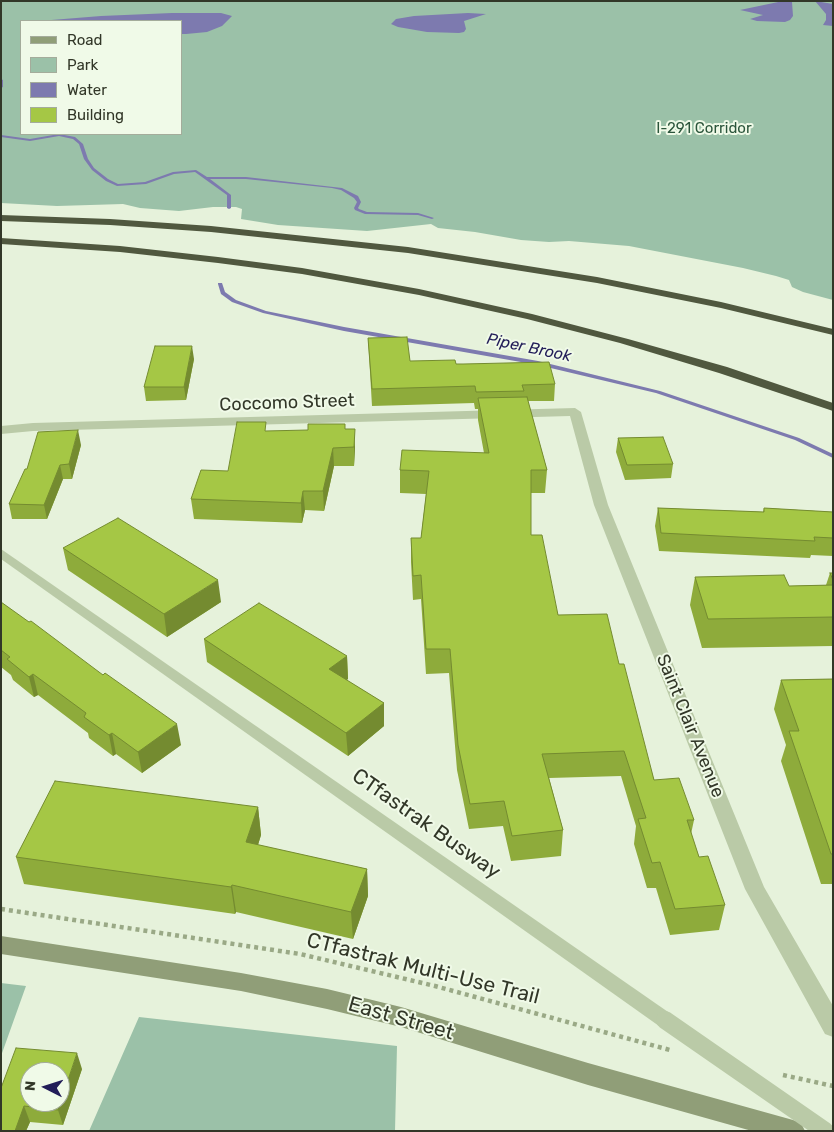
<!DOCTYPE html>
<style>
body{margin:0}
#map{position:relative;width:834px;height:1132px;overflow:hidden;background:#e6f2db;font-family:Rubik,sans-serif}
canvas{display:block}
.frame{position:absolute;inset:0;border:2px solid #323728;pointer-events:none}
.legend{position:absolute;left:20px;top:20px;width:162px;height:115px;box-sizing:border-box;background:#f0fae8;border:1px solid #a4ac9b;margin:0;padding:6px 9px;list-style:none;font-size:15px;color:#323728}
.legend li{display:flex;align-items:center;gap:10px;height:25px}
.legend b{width:25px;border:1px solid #a4ac9b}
.north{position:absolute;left:20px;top:1062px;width:50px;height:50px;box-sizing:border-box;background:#f0fae8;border:1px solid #a4ac9b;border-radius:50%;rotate:275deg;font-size:14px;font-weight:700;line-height:20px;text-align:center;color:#323728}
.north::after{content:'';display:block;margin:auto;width:18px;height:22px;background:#221d58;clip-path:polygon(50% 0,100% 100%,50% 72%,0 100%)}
</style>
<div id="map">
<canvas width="834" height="1132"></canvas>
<div class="frame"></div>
<ul class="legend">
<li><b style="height:6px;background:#909e78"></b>Road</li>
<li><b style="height:14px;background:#9bc1a8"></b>Park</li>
<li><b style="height:14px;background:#7d7aaf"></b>Water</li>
<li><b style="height:14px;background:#a5c745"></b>Building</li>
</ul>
<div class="north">N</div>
</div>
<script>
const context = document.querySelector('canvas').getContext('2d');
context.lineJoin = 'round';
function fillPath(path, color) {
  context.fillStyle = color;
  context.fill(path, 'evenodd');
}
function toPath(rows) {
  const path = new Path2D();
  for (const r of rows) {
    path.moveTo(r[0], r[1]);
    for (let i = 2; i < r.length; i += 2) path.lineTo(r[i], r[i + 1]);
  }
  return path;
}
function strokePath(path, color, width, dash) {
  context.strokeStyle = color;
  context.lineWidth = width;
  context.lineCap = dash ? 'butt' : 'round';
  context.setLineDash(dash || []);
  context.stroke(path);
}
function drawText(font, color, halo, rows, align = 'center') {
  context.font = font + ' Rubik,sans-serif';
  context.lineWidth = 4;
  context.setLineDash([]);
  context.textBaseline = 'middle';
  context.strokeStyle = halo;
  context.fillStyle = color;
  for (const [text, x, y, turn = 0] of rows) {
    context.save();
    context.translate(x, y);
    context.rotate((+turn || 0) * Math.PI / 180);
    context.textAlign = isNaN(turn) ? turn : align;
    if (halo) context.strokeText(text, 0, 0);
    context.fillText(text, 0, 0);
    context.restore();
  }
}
fillPath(toPath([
 [1,1,833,1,833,300,803,292,792,287,789,280,776,276,743,268,629,246,569,241,549,242,521,240,475,232,438,228,431,224,367,231,278,225,241,219,242,209,236,207,213,207,179,211,140,208,123,204,57,206,1,203],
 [21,21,181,21,181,134,21,134],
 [1,983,26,986,1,1056],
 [139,1017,397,1046,395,1131,89,1131]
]), '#9bc1a8');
fillPath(toPath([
 [783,1,792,2,793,16,790,20,785,22,757,21,750,19,763,15,740,10],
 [815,1,833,4,833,26,823,25,826,20,826,14],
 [172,13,221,13,232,16,222,26,207,32,186,34,181,34,181,21,39,21,101,16],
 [468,13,486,14,464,21,466,29,464,32,459,33,427,32,398,27,391,24,396,19,414,16]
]), '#7d7aaf');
fillPath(toPath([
 [1,79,3,80,3,87,1,88,1,79],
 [59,134,75,137,83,144,88,159,94,168,108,179,118,184,145,182,173,172,196,170,207,177,246,177,342,188,358,196,361,202,358,208,359,209,367,212,418,213,434,218,432,219,418,215,365,214,355,210,354,208,357,202,354,198,341,190,332,188,246,179,210,179,231,195,231,208,229,209,227,208,227,195,195,172,174,174,146,184,117,186,106,181,92,170,84,159,79,144,73,139,59,136,30,141,1,137,1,135,30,139,59,134],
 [218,283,222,283,225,292,236,300,266,311,344,327,538,361,660,391,799,438,833,454,833,458,795,440,656,393,538,365,344,331,263,313,232,302,221,294,218,284,218,283]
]), '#7d7aaf');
strokePath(toPath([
 [1,909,300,954,435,986,670,1050],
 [783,1075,833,1086]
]), '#9aa986', 4.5, [4, 4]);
fillPath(toPath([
 [1,549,671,1014,674,1020,671,1026,665,1028,659,1026,1,559,1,549]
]), '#bacaa7');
fillPath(toPath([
 [575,408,581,412,608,505,764,887,833,1006,833,1037,825,1034,745,889,594,505,570,416,33,431,1,434,1,426,33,423,575,408]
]), '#bacaa7');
fillPath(toPath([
 [1,936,241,973,327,989,401,1007,588,1063,793,1120,801,1123,805,1131,752,1131,588,1085,401,1027,327,1009,241,991,1,954,1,936]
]), '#909e78');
fillPath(toPath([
 [1,215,110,219,211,226,408,247,597,277,721,302,833,329,833,335,721,308,597,283,408,253,211,232,110,225,1,221,1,215],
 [1,238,120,246,218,257,302,268,419,289,532,314,628,339,727,367,833,403,833,411,719,373,620,343,527,319,419,295,302,274,218,263,120,252,1,244,1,238]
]), '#50583f');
strokePath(toPath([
 [665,1020,825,1131]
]), '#bacaa7', 18);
fillPath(toPath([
 [368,338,410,361,456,364,555,384,554,401,528,401,547,470,545,493,531,493,531,535,558,615,619,664,654,780,694,820,691,834,699,857,725,905,719,930,670,935,656,888,647,888,634,844,636,826,621,776,549,778,563,830,561,856,511,861,503,826,469,829,457,770,449,673,426,674,421,599,413,600,411,562,411,538,421,538,426,494,400,493,400,470,484,453,478,420,478,409,475,409,474,403,372,406],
 [194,359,186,400,146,401,144,387],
 [345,429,355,447,354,466,334,466,324,511,305,510,302,523,194,519,191,499,228,471,308,430],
 [618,438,673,464,671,478,625,480,616,452],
 [81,445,72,479,63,479,47,519,12,519,9,504,27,469],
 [658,508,763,512,764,508,833,512,833,556,811,555,810,558,659,551,655,526],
 [63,548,221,602,167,637,68,570],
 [830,573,833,573,833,646,702,648,690,605,695,577,789,586,826,585],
 [1,602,181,745,142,773,116,754,113,756,89,738,88,733,38,695,34,697,13,680,11,675,1,667],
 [204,639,347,656,348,679,346,680,384,703,384,726,348,756,207,662],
 [833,679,833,884,821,884,781,761,786,745,774,709,781,680],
 [258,807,261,835,258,845,367,869,368,896,353,939,236,912,235,914,24,884,16,857],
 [82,1069,63,1125,30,1122,26,1131,1,1131,1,1088]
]), '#8eab3b');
fillPath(toPath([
 [192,346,194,359,186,400,184,387],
 [355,429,355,447,354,466,354,447],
 [78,430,81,445,72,479,69,464],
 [333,448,334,466,324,511,323,491],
 [60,465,63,479,47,519,44,505],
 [303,491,305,510,302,523,301,503],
 [218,580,221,602,167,637,164,614],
 [347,656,348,679,330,692,329,669],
 [33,674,38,695,34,697,29,677],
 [384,703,384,726,348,756,346,733],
 [177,724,181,745,142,773,138,752],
 [112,733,116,754,113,756,109,735],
 [258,807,261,835,250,870,246,842],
 [367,869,368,896,353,939,351,912],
 [232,885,236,912,235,914,231,887],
 [77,1053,82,1069,63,1125,58,1110],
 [24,1106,30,1122,26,1131,15,1131]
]), '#748b30');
const building = toPath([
 [407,337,410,361,455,360,456,364,463,364,549,362,555,384,522,385,524,391,476,392,475,386,372,389,368,338,407,337],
 [155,346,192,346,184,387,144,387,155,346],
 [527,397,547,470,531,470,531,535,542,535,558,615,607,614,619,664,624,664,654,780,679,778,694,820,687,820,699,857,708,856,725,905,675,909,660,862,652,863,638,819,646,818,624,751,542,754,563,830,512,836,504,801,470,804,458,745,450,649,426,649,421,575,413,576,411,538,421,538,429,471,400,470,402,450,489,453,478,398,527,397],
 [237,422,266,422,265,431,308,430,308,424,345,424,345,429,355,429,354,447,333,448,323,491,303,491,301,503,191,499,201,470,228,471,237,422],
 [78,430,69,464,60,465,44,505,9,504,25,469,27,469,38,432,78,430],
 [663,437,673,464,627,465,618,438,663,437],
 [658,508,764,512,764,508,833,512,833,538,814,537,815,541,661,533,658,508],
 [118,518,218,580,164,614,63,548,118,518],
 [830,573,833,573,833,580,830,573],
 [784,575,789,586,833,585,833,617,708,619,695,577,784,575],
 [1,602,29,622,31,621,103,675,105,673,177,724,138,752,112,733,109,735,84,717,86,713,33,674,29,677,7,659,10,657,1,650,1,602],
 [259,603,347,656,329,669,384,703,346,733,204,639,259,603],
 [833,679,833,854,831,854,789,731,799,731,781,680,833,679],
 [55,781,258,807,246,842,367,869,351,912,232,885,231,887,16,857,55,781],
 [16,1048,77,1053,58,1110,24,1106,15,1131,1,1131,1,1088,16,1048],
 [30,1072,60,1072,60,1102,30,1102,30,1072]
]);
fillPath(building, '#a5c745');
strokePath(building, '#748b30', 1);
drawText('15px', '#2b553b', '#f0fae8', [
 ["I-291 Corridor",704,129]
]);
drawText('italic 16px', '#221d58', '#f0fae8', [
 ["Piper Brook",529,348,12]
]);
drawText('18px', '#323728', '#f0fae8', [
 ["Coccomo Street",287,403,-2],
 ["Saint Clair Avenue",690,726,68]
]);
drawText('21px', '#323728', '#f0fae8', [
 ["CTfastrak Busway",426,824,35],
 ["CTfastrak Multi-Use Trail",423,969,14],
 ["East Street",401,1019,16]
]);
</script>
